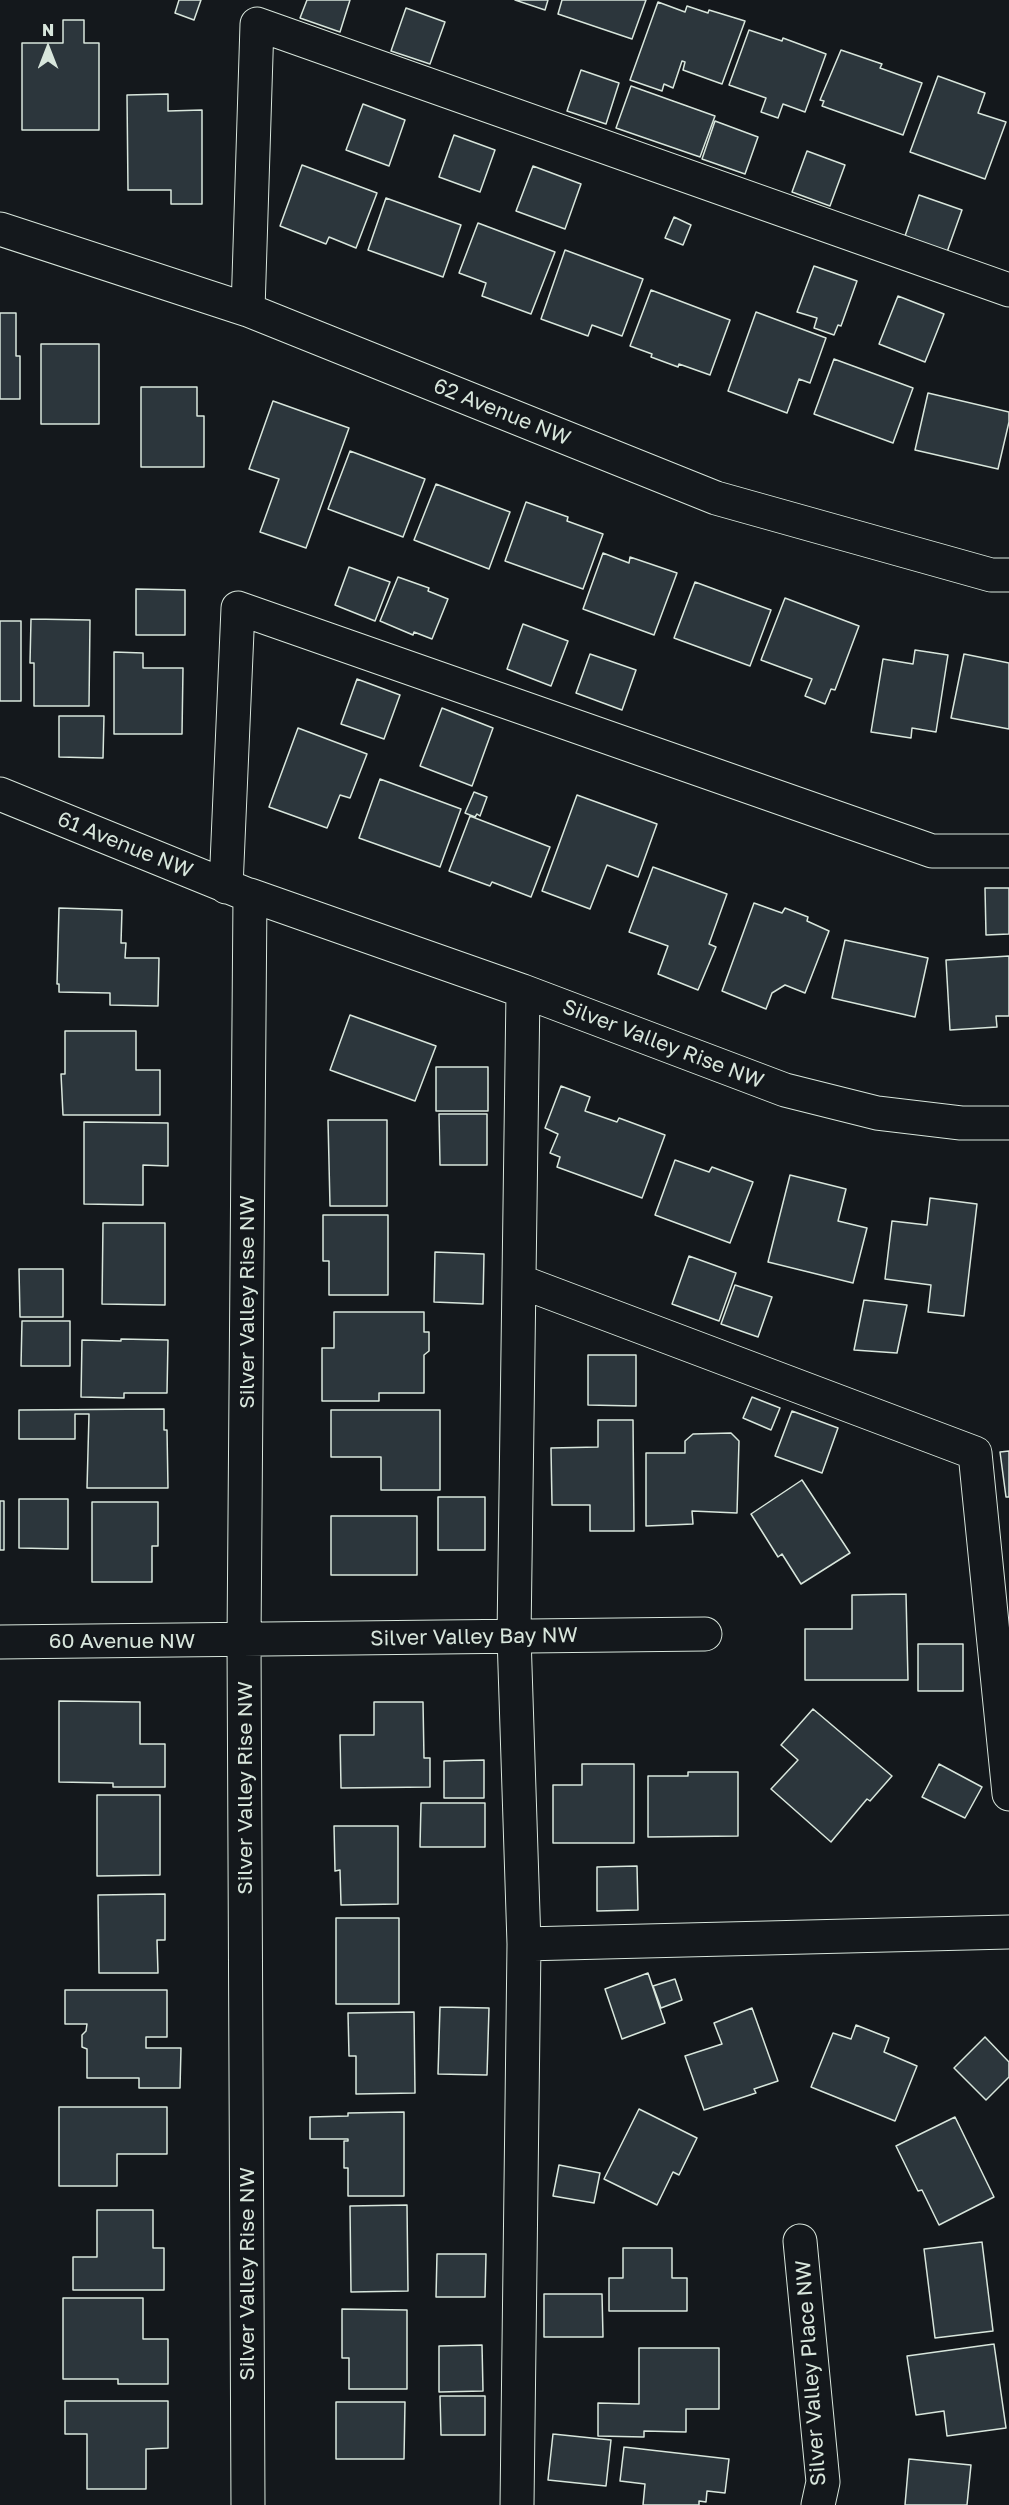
<!DOCTYPE html>
<style>
body{margin:0}
#map{position:relative;width:1009px;height:2505px;overflow:hidden;background:#14181c;font-family:"Golos Text",sans-serif}
canvas{display:block}
.north{position:absolute;left:18px;top:18px;width:60px;height:60px;-webkit-text-stroke:4px #14181c;paint-order:stroke;rotate:0deg;font-size:16px;font-weight:700;line-height:24px;text-align:center;color:#d8e6dc}
.north::after{content:'';display:block;margin:auto;width:21px;height:27px;background:#d8e6dc;clip-path:polygon(50% 0,100% 100%,50% 72%,0 100%)}
</style>
<div id="map">
<canvas width="1009" height="2505"></canvas>
<div class="north">N</div>
</div>
<script>
const context = document.querySelector('canvas').getContext('2d');
context.lineJoin = 'round';
function fillPath(path, color) {
  context.fillStyle = color;
  context.fill(path, 'evenodd');
}
function toPath(rows) {
  const path = new Path2D();
  for (const r of rows) {
    path.moveTo(r[0], r[1]);
    for (let i = 2; i < r.length; i += 2) path.lineTo(r[i], r[i + 1]);
  }
  return path;
}
function strokePath(path, color, width, dash) {
  context.strokeStyle = color;
  context.lineWidth = width;
  context.lineCap = dash ? 'butt' : 'round';
  context.setLineDash(dash || []);
  context.stroke(path);
}
function drawText(font, color, halo, rows, align = 'center') {
  context.font = font + ' "Golos Text",sans-serif';
  context.lineWidth = 4.5;
  context.setLineDash([]);
  context.textBaseline = 'middle';
  context.strokeStyle = halo;
  context.fillStyle = color;
  for (const [text, x, y, turn = 0] of rows) {
    context.save();
    context.translate(x, y);
    context.rotate((+turn || 0) * Math.PI / 180);
    context.textAlign = isNaN(turn) ? turn : align;
    if (halo) context.strokeText(text, 0, 0);
    context.fillText(text, 0, 0);
    context.restore();
  }
}
const building = toPath([
 [179,0,201,0,194,20,175,13,179,0],
 [307,0,350,0,340,32,300,18,307,0],
 [515,0,548,0,545,10,515,0],
 [562,0,646,0,632,39,558,14,562,0],
 [658,2,685,12,687,6,708,13,709,10,745,21,722,84,683,70,685,62,682,61,673,88,664,84,662,91,630,80,658,2],
 [406,8,445,22,430,64,391,51,406,8],
 [63,20,84,20,84,43,99,43,99,130,22,130,22,43,63,43,63,20],
 [749,30,782,41,783,38,826,54,805,112,783,104,778,118,761,112,766,98,729,85,749,30],
 [841,50,882,64,880,68,922,83,903,135,822,106,824,101,820,100,841,50],
 [581,70,619,83,606,124,567,111,581,70],
 [938,76,985,93,978,113,1006,122,985,179,910,152,938,76],
 [631,86,715,116,700,157,616,128,631,86],
 [168,94,168,111,202,110,202,204,171,204,171,190,128,190,127,95,168,94],
 [363,104,405,120,389,166,346,150,363,104],
 [715,121,758,137,745,174,702,159,715,121],
 [454,135,495,150,480,192,439,177,454,135],
 [807,151,845,165,830,206,792,192,807,151],
 [302,165,377,193,356,248,329,237,326,244,280,226,302,165],
 [533,166,581,184,565,229,516,211,533,166],
 [919,195,962,210,947,252,905,236,919,195],
 [386,198,461,225,443,277,368,250,386,198],
 [674,217,691,225,683,245,665,238,674,217],
 [478,223,555,252,531,314,482,296,486,283,459,273,478,223],
 [565,250,643,279,622,336,592,325,588,336,541,319,565,250],
 [814,266,857,281,841,326,838,325,834,335,814,328,817,318,797,312,814,266],
 [651,290,730,320,710,375,679,364,678,367,651,357,652,354,630,346,651,290],
 [898,296,944,314,925,362,879,344,898,296],
 [756,312,826,338,810,383,799,379,787,413,728,391,756,312],
 [0,313,16,313,16,356,20,356,20,399,0,399,0,313],
 [41,344,99,344,99,424,41,424,41,344],
 [834,359,913,388,893,443,814,414,834,359],
 [141,387,197,387,197,416,204,416,204,467,141,467,141,387],
 [928,393,1009,412,1009,422,998,469,915,450,928,393],
 [273,401,349,428,306,548,260,532,279,479,249,469,273,401],
 [350,451,425,479,403,537,328,509,350,451],
 [436,484,510,512,489,569,414,540,436,484],
 [526,502,568,517,567,521,603,534,583,589,505,561,526,502],
 [603,553,629,563,630,557,677,573,654,635,583,609,603,553],
 [349,567,390,582,375,621,335,605,349,567],
 [398,577,429,588,428,591,448,599,432,639,414,632,413,635,380,621,398,577],
 [695,582,771,610,750,666,674,638,695,582],
 [136,589,185,590,185,635,136,635,136,589],
 [785,598,859,626,835,690,831,689,825,704,805,696,812,679,761,660,785,598],
 [31,619,90,620,89,706,34,706,34,663,30,663,31,619],
 [0,621,21,621,21,701,0,701,0,621],
 [523,624,568,641,551,686,507,669,523,624],
 [915,650,948,655,936,732,912,728,911,738,871,732,883,659,913,664,915,650],
 [114,652,143,653,143,668,183,668,182,734,114,734,114,652],
 [590,654,636,670,622,710,576,693,590,654],
 [964,654,1009,663,1009,729,951,718,964,654],
 [357,679,400,695,384,739,341,724,357,679],
 [442,708,493,728,472,786,420,766,442,708],
 [59,716,104,716,103,758,59,757,59,716],
 [298,728,367,754,350,798,340,795,327,828,269,807,298,728],
 [380,779,461,809,440,867,359,838,380,779],
 [474,792,487,797,480,816,477,814,475,817,465,813,474,792],
 [577,795,657,824,638,877,607,865,590,909,542,891,577,795],
 [470,816,550,847,531,897,492,882,490,886,449,871,470,816],
 [653,867,727,894,709,944,716,947,698,990,658,974,668,946,629,932,653,867],
 [985,888,1009,888,1009,934,986,935,985,888],
 [754,903,782,913,785,908,808,917,807,921,829,931,805,993,785,985,772,993,766,1009,722,991,754,903],
 [59,908,122,910,121,943,126,943,125,958,159,958,158,1006,110,1005,110,993,59,992,59,984,57,984,59,908],
 [845,940,928,958,915,1017,832,998,845,940],
 [1009,956,1009,1016,996,1016,997,1027,950,1030,946,960,1009,956],
 [350,1015,436,1046,415,1101,330,1070,350,1015],
 [65,1031,136,1031,136,1070,160,1070,160,1115,63,1115,61,1074,65,1074,65,1031],
 [436,1067,488,1067,488,1111,436,1111,436,1067],
 [561,1086,590,1097,585,1111,617,1122,619,1118,665,1135,642,1198,557,1167,560,1157,550,1153,558,1134,545,1128,561,1086],
 [439,1114,487,1114,487,1165,440,1165,439,1114],
 [328,1120,387,1120,387,1206,330,1206,328,1120],
 [84,1122,168,1123,168,1166,143,1165,143,1205,84,1204,84,1122],
 [675,1160,709,1172,712,1167,753,1182,730,1243,655,1215,675,1160],
 [790,1175,846,1189,838,1221,867,1228,853,1283,768,1262,790,1175],
 [930,1198,977,1204,964,1316,928,1312,931,1285,885,1279,892,1221,927,1225,930,1198],
 [323,1215,388,1215,388,1295,329,1295,329,1261,323,1261,323,1215],
 [103,1223,165,1223,165,1305,102,1304,103,1223],
 [435,1252,484,1254,483,1304,434,1302,435,1252],
 [689,1256,736,1273,719,1321,672,1304,689,1256],
 [19,1269,63,1269,63,1317,20,1317,19,1269],
 [735,1285,772,1297,758,1337,721,1324,735,1285],
 [864,1300,907,1305,897,1353,854,1350,864,1300],
 [334,1312,424,1312,424,1332,429,1332,429,1351,424,1355,424,1393,379,1393,379,1401,322,1401,322,1348,334,1348,334,1312],
 [22,1321,70,1321,70,1366,21,1366,22,1321],
 [121,1339,168,1340,167,1393,124,1393,124,1398,81,1397,82,1340,121,1341,121,1339],
 [588,1355,636,1355,636,1406,588,1405,588,1355],
 [752,1397,780,1408,771,1430,743,1418,752,1397],
 [164,1409,164,1430,167,1430,168,1488,87,1488,89,1414,75,1414,75,1439,19,1439,19,1410,164,1409],
 [331,1410,440,1410,440,1490,381,1490,381,1457,331,1457,331,1410],
 [792,1411,838,1428,822,1473,775,1456,792,1411],
 [598,1420,633,1420,634,1531,590,1531,590,1505,552,1505,551,1448,598,1447,598,1420],
 [731,1433,739,1441,737,1513,692,1511,693,1524,646,1526,646,1453,685,1453,685,1441,693,1434,731,1433],
 [1009,1451,1009,1497,1006,1497,1000,1452,1009,1451],
 [802,1480,850,1553,801,1584,782,1554,778,1557,751,1514,802,1480],
 [438,1497,485,1497,485,1550,438,1550,438,1497],
 [19,1499,68,1499,68,1549,19,1548,19,1499],
 [0,1501,4,1501,4,1550,0,1550,0,1501],
 [92,1502,158,1502,158,1546,152,1546,152,1582,92,1582,92,1502],
 [331,1516,417,1516,417,1575,331,1575,331,1516],
 [906,1594,908,1680,805,1680,805,1629,852,1629,852,1595,906,1594],
 [918,1644,963,1644,963,1691,918,1691,918,1644],
 [59,1701,140,1702,140,1744,165,1744,165,1787,113,1787,113,1783,59,1782,59,1701],
 [374,1702,423,1702,424,1758,430,1758,430,1787,341,1788,340,1735,374,1735,374,1702],
 [813,1709,892,1776,870,1801,867,1799,831,1842,771,1789,798,1760,781,1745,813,1709],
 [484,1760,484,1798,444,1798,444,1761,484,1760],
 [582,1764,634,1764,634,1843,553,1843,553,1785,582,1785,582,1764],
 [939,1764,982,1787,965,1818,922,1797,939,1764],
 [688,1772,738,1772,738,1836,648,1837,648,1776,688,1776,688,1772],
 [97,1795,160,1795,160,1875,97,1876,97,1795],
 [421,1803,485,1803,485,1847,420,1847,421,1803],
 [334,1826,398,1826,398,1904,341,1905,340,1870,335,1871,334,1826],
 [637,1866,638,1910,597,1911,597,1867,637,1866],
 [165,1894,165,1940,157,1940,158,1973,99,1973,98,1895,165,1894],
 [336,1918,399,1918,399,2004,336,2004,336,1918],
 [648,1973,665,2023,622,2039,605,1989,648,1973],
 [675,1979,682,2000,661,2008,653,1986,675,1979],
 [65,1990,167,1990,167,2037,146,2037,146,2048,181,2048,180,2088,139,2088,139,2078,87,2078,87,2049,82,2047,82,2035,86,2031,87,2024,65,2024,65,1990],
 [440,2007,489,2008,487,2075,438,2074,440,2007],
 [752,2008,778,2081,754,2089,756,2093,704,2110,685,2056,722,2044,714,2023,752,2008],
 [414,2012,415,2093,356,2094,356,2056,349,2056,348,2013,414,2012],
 [856,2025,889,2038,884,2052,917,2066,895,2121,811,2087,833,2033,851,2039,856,2025],
 [985,2037,1009,2062,1009,2077,986,2100,954,2068,985,2037],
 [59,2107,167,2107,167,2154,117,2154,117,2186,59,2186,59,2107],
 [639,2109,697,2138,679,2175,673,2172,657,2205,604,2179,639,2109],
 [404,2112,404,2196,348,2196,348,2168,344,2168,344,2141,348,2141,348,2139,310,2139,310,2117,348,2116,348,2113,404,2112],
 [955,2117,994,2197,939,2225,922,2190,918,2191,896,2146,955,2117],
 [559,2165,600,2173,594,2203,553,2196,559,2165],
 [407,2205,408,2291,351,2292,350,2206,407,2205],
 [97,2210,153,2210,153,2248,164,2248,164,2290,73,2290,73,2257,97,2257,97,2210],
 [982,2242,993,2331,935,2338,924,2249,982,2242],
 [623,2248,672,2248,672,2278,687,2278,687,2311,609,2311,609,2278,623,2278,623,2248],
 [437,2254,486,2254,485,2297,436,2297,437,2254],
 [544,2294,602,2294,603,2337,544,2337,544,2294],
 [63,2298,143,2298,143,2339,168,2339,168,2384,118,2384,118,2379,63,2379,63,2298],
 [342,2309,407,2310,407,2389,349,2389,349,2358,342,2358,342,2309],
 [994,2344,1006,2428,947,2436,944,2411,916,2415,907,2356,994,2344],
 [482,2345,483,2391,439,2392,439,2346,482,2345],
 [639,2348,719,2348,719,2409,686,2409,686,2432,644,2431,644,2437,598,2436,598,2403,639,2404,639,2348],
 [440,2396,485,2396,485,2435,441,2435,440,2396],
 [65,2401,168,2401,168,2448,146,2449,146,2489,87,2489,87,2434,65,2434,65,2401],
 [336,2402,405,2402,404,2459,336,2459,336,2402],
 [553,2434,611,2440,606,2486,548,2480,553,2434],
 [624,2447,729,2459,725,2493,707,2491,706,2502,699,2501,699,2505,643,2505,645,2484,620,2481,624,2447],
 [909,2459,971,2465,967,2505,905,2505,909,2459]
]);
fillPath(building, '#2c363c');
strokePath(building, '#d8e6dc', 1.5);
const minor = toPath([
 [0,229,248,310,716,498,991,575,1009,575],
 [248,310,257,24,1009,290],
 [0,794,246,894],
 [226,887,238,608,932,851,1009,851],
 [519,1281,975,1453,1009,1794],
 [0,1642,705,1634],
 [524,1944,1009,1932],
 [800,2241,823,2482,818,2505],
 [248,2505,244,1640,250,895,523,991,785,1090,877,1113,961,1123,1009,1123],
 [517,2505,524,1944,514,1636,523,991]
]);
strokePath(minor, '#d8e6dc', 35);
strokePath(minor, '#14181c', 33);
drawText('21px', '#d8e6dc', '#14181c', [
 ["62 Avenue NW",502,412,22],
 ["61 Avenue NW",125,845,22],
 ["Silver Valley Rise NW",663,1044,21],
 ["Silver Valley Rise NW",247,1302,-90],
 ["Silver Valley Bay NW",474,1637,-1],
 ["60 Avenue NW",122,1641],
 ["Silver Valley Rise NW",245,1788,-90],
 ["Silver Valley Rise NW",247,2274,-90],
 ["Silver Valley Place NW",811,2373,-94]
]);
</script>
